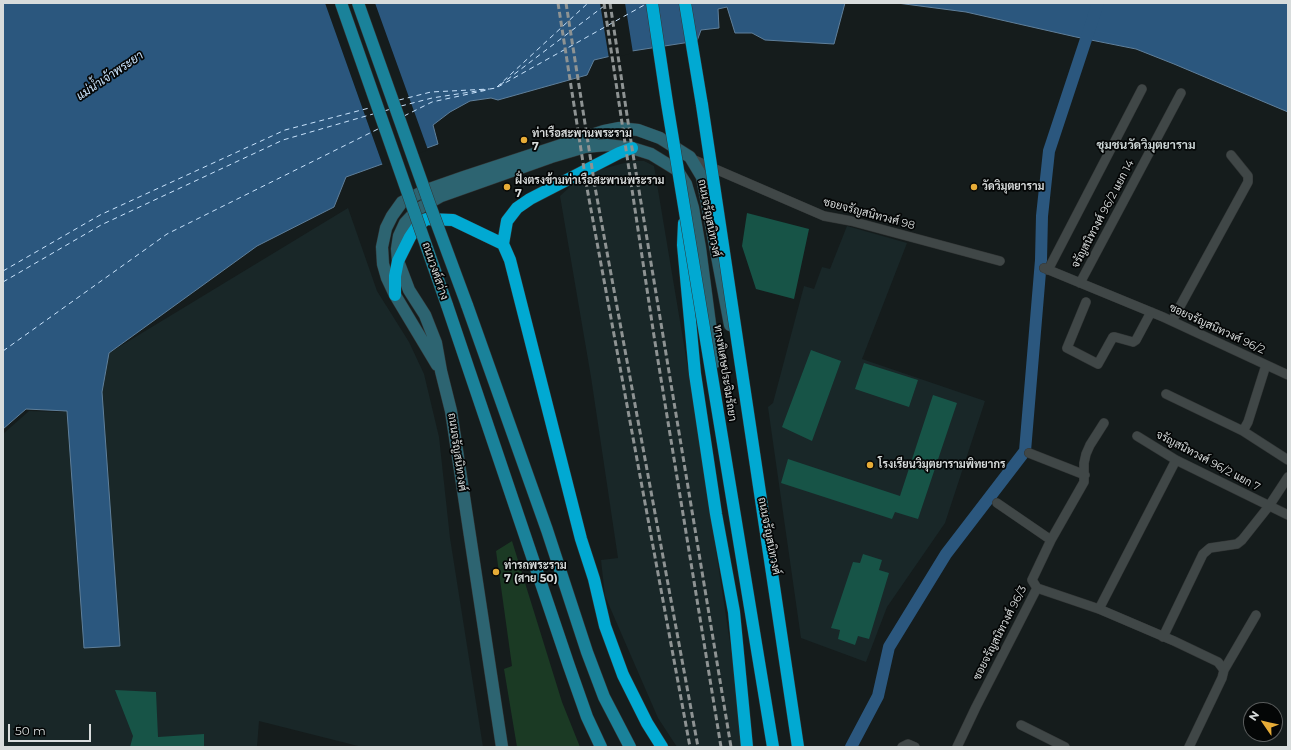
<!DOCTYPE html>
<meta charset="utf-8">
<style>
body{margin:0}
#map{position:relative;width:1291px;height:750px;overflow:hidden;background:#151c1c;font-family:Montserrat,sans-serif}
canvas{display:block}
.frame{position:absolute;inset:0;border:4px solid #d8dcdc;pointer-events:none}
.north{position:absolute;left:1243px;top:702px;width:40px;height:40px;box-sizing:border-box;background:#040606;border:1px solid #595c5c;border-radius:50%;rotate:304deg;font-size:11px;font-weight:700;line-height:16px;text-align:center;color:#d8dcdc}
.north::after{content:'';display:block;margin:auto;width:14px;height:18px;background:#e7ac37;clip-path:polygon(50% 0,100% 100%,50% 72%,0 100%)}
.scale{position:absolute;left:8px;top:724px;width:83px;height:18px;box-sizing:border-box;border:2px solid #d8dcdc;border-top:0;padding-left:5px;font-size:12px;line-height:14px;white-space:nowrap;color:#d8dcdc;-webkit-text-stroke:3px #040606;paint-order:stroke}
</style>
<div id="map">
<canvas width="1291" height="750"></canvas>
<div class="frame"></div>
<div class="north">N</div>
<div class="scale">50 m</div>
</div>
<script>
const context = document.querySelector('canvas').getContext('2d');
context.lineJoin = 'round';
function fillPath(path, color) {
  context.fillStyle = color;
  context.fill(path, 'evenodd');
}
function toPath(rows) {
  const path = new Path2D();
  for (const r of rows) {
    path.moveTo(r[0], r[1]);
    for (let i = 2; i < r.length; i += 2) path.lineTo(r[i], r[i + 1]);
  }
  return path;
}
function strokePath(path, color, width, dash) {
  context.strokeStyle = color;
  context.lineWidth = width;
  context.lineCap = dash ? 'butt' : 'round';
  context.setLineDash(dash || []);
  context.stroke(path);
}
function drawText(font, color, halo, rows, align = 'center') {
  context.font = font + ' Montserrat,Sarabun,sans-serif';
  context.lineWidth = 3.5;
  context.setLineDash([]);
  context.textBaseline = 'middle';
  context.strokeStyle = halo;
  context.fillStyle = color;
  for (const [text, x, y, turn = 0] of rows) {
    context.save();
    context.translate(x, y);
    context.rotate((+turn || 0) * Math.PI / 180);
    context.textAlign = isNaN(turn) ? turn : align;
    if (halo) context.strokeText(text, 0, 0);
    context.fillText(text, 0, 0);
    context.restore();
  }
}
fillPath(toPath([
 [632,161,644,161,654,166,690,381,746,747,677,747,658,718,605,596,601,560,618,558,591,377,560,196,574,183,602,169],
 [348,208,377,291,409,342,424,374,439,437,450,538,483,747,362,747,259,721,257,747,3,747,3,434,29,411,62,412,102,391,109,353],
 [847,226,907,243,862,359,985,401,945,523,887,607,866,662,801,638,768,407,773,403,804,286,814,289,822,267,830,269]
]), '#192728');
fillPath(toPath([
 [512,541,562,702,580,747,517,747,504,669,512,666,496,551]
]), '#1b3a24');
const water = toPath([
 [3,3,845,3,834,44,765,40,752,33,735,33,727,7,718,9,719,28,701,30,697,41,632,51,594,60,587,75,498,100,491,98,470,101,450,112,433,125,438,144,346,177,334,207,257,246,109,353,102,392,120,646,84,648,67,411,26,409,3,429,3,3],
 [897,3,1288,3,1288,112,1174,64,1136,49,1076,37,966,12,897,3]
]);
fillPath(water, '#2b577e');
strokePath(water, '#5f7f9a', 1);
fillPath(toPath([
 [325,3,375,3,428,150,383,166],
 [600,3,625,3,633,53,609,59]
]), '#151c1c');
strokePath(toPath([
 [851,747,878,696,889,647,946,554,1025,451,1041,260,1042,216,1049,151,1098,3]
]), '#2b577e', 12);
strokePath(toPath([
 [500,85,608,3],
 [497,87,588,3],
 [399,100,431,92,489,89],
 [401,106,432,98,496,88,646,4],
 [384,111,391,109],
 [404,116,432,102,487,90],
 [3,271,100,215,285,130,373,107],
 [3,282,101,225,283,140,373,114],
 [3,351,167,234,380,128]
]), '#c9e3fc', 1, [5, 4]);
fillPath(toPath([
 [747,213,809,229,794,299,756,289,742,246],
 [811,350,841,361,812,441,782,427],
 [864,363,918,380,909,407,855,389],
 [933,395,957,403,918,519,895,512,892,519,781,483,788,459,900,496],
 [863,554,882,560,879,570,889,573,869,639,858,636,855,645,838,639,840,630,831,628,853,562,860,563],
 [115,690,156,692,158,737,204,734,204,747,130,747,133,736]
]), '#175447');
const minor = toPath([
 [692,159,824,216,851,221,1000,261],
 [1044,268,1163,317,1288,375],
 [1048,270,1142,89],
 [1080,283,1181,93],
 [1086,302,1067,348,1098,364,1113,337,1115,337,1133,342,1136,340,1151,312],
 [1172,321,1248,182,1248,176,1231,155],
 [1266,365,1248,422,1243,431,1288,460],
 [1166,394,1243,431],
 [1137,436,1176,460,1288,515],
 [1029,453,1085,475],
 [997,503,1051,540],
 [1037,588,1099,609,1174,641,1218,662,1224,670],
 [1037,588,1032,580,1051,540,1084,482,1084,463,1086,454,1090,445,1104,423],
 [1099,609,1176,460],
 [1163,637,1203,554,1210,548,1237,544,1242,540,1269,506,1288,477],
 [1021,725,1065,747],
 [902,747,908,744,915,747],
 [957,747,976,707,1037,588],
 [1189,747,1222,678,1224,670,1256,615]
]);
const secondary = toPath([
 [437,365,395,295,387,278,383,264,382,247,386,228,392,216,402,202,424,191,464,177,604,131,619,128,638,130,660,138,690,157,702,177,730,325],
 [502,747,451,411,441,371,436,343,425,315,409,290,398,261,397,249,399,236,405,223,418,209,441,196,551,157,585,147,607,145,632,148,651,154,677,170,686,184,693,208,700,248,715,362]
]);
const primary = toPath([
 [447,305,569,666,587,717,601,747],
 [467,305,547,530,587,652,604,697,630,747]
]);
const motorway = toPath([
 [652,3,667,103],
 [685,3,702,105],
 [632,148,619,153,530,199,517,208,507,221,503,244,510,260,581,539,594,579,605,626,623,675,647,723,662,747],
 [684,223,683,245,695,374,716,514,734,612,747,747],
 [395,295,395,276,398,261,410,237,416,228,426,219,453,220,503,244]
]);
strokePath(minor, '#323636', 10);
strokePath(secondary, '#323636', 13);
strokePath(primary, '#323636', 13);
strokePath(motorway, '#323636', 13);
strokePath(minor, '#404747', 9);
strokePath(secondary, '#2d6471', 12);
strokePath(primary, '#1a829a', 12);
strokePath(motorway, '#01a9d2', 12);
strokePath(toPath([
 [558,3,587,188,690,747],
 [566,3,595,187,698,747],
 [604,3,654,336,721,747],
 [610,3,632,148,731,747]
]), '#8e9393', 3, [6, 3]);
const primaryBridge = toPath([
 [341,3,447,305],
 [358,3,431,208,467,305]
]);
const motorwayBridge = toPath([
 [667,103,773,747],
 [702,105,798,747]
]);
strokePath(primaryBridge, '#323636', 13, []);
strokePath(motorwayBridge, '#323636', 13, []);
strokePath(primaryBridge, '#1a829a', 12);
strokePath(motorwayBridge, '#01a9d2', 12);
for (const [x, y, r, color] of [
 [524,140,4,"#e7ac37"],
 [507,187,4,"#e7ac37"],
 [974,187,4,"#e7ac37"],
 [870,465,4,"#e7ac37"],
 [496,572,4,"#e7ac37"]
]) {
  const dot = new Path2D();
  dot.arc(x, y, r, 0, 2 * Math.PI);
  context.fillStyle = color;
  context.fill(dot);
  strokePath(dot, '#040606', 1.5);
}
drawText('bold 11px', '#d8dcdc', '#040606', [
 ["ท่าเรือสะพานพระราม",532,134],
 ["7",532,147],
 ["ฝั่งตรงข้ามท่าเรือสะพานพระราม",515,181],
 ["7",515,194],
 ["วัดวิมุตยาราม",982,187],
 ["โรงเรียนวิมุตยารามพิทยากร",878,465],
 ["ท่ารถพระราม",504,566],
 ["7 (สาย 50)",504,579]
], 'left');
drawText('11px', '#d8dcdc', '#040606', [
 ["ซอยจรัญสนิทวงศ์ 98",869,214,15],
 ["จรัญสนิทวงศ์ 96/2 แยก 14",1103,214,-62],
 ["ถนนจรัญสนิทวงศ์",709,218,79],
 ["ถนนวงศ์สว่าง",435,271,71],
 ["ซอยจรัญสนิทวงศ์ 96/2",1217,329,25],
 ["ทางพิเศษประจิมรัถยา",725,373,81],
 ["ถนนจรัญสนิทวงศ์",457,452,82],
 ["จรัญสนิทวงศ์ 96/2 แยก 7",1208,461,28],
 ["ถนนจรัญสนิทวงศ์",769,536,79],
 ["ซอยจรัญสนิทวงศ์ 96/3",1000,633,-63]
]);
drawText('italic 12px', '#c9e3fc', '#040606', [
 ["แม่น้ำเจ้าพระยา",110,76,-34]
]);
drawText('bold 12px', '#ced7d7', '#040606', [
 ["ชุมชนวัดวิมุตยาราม",1146,145]
]);
</script>
